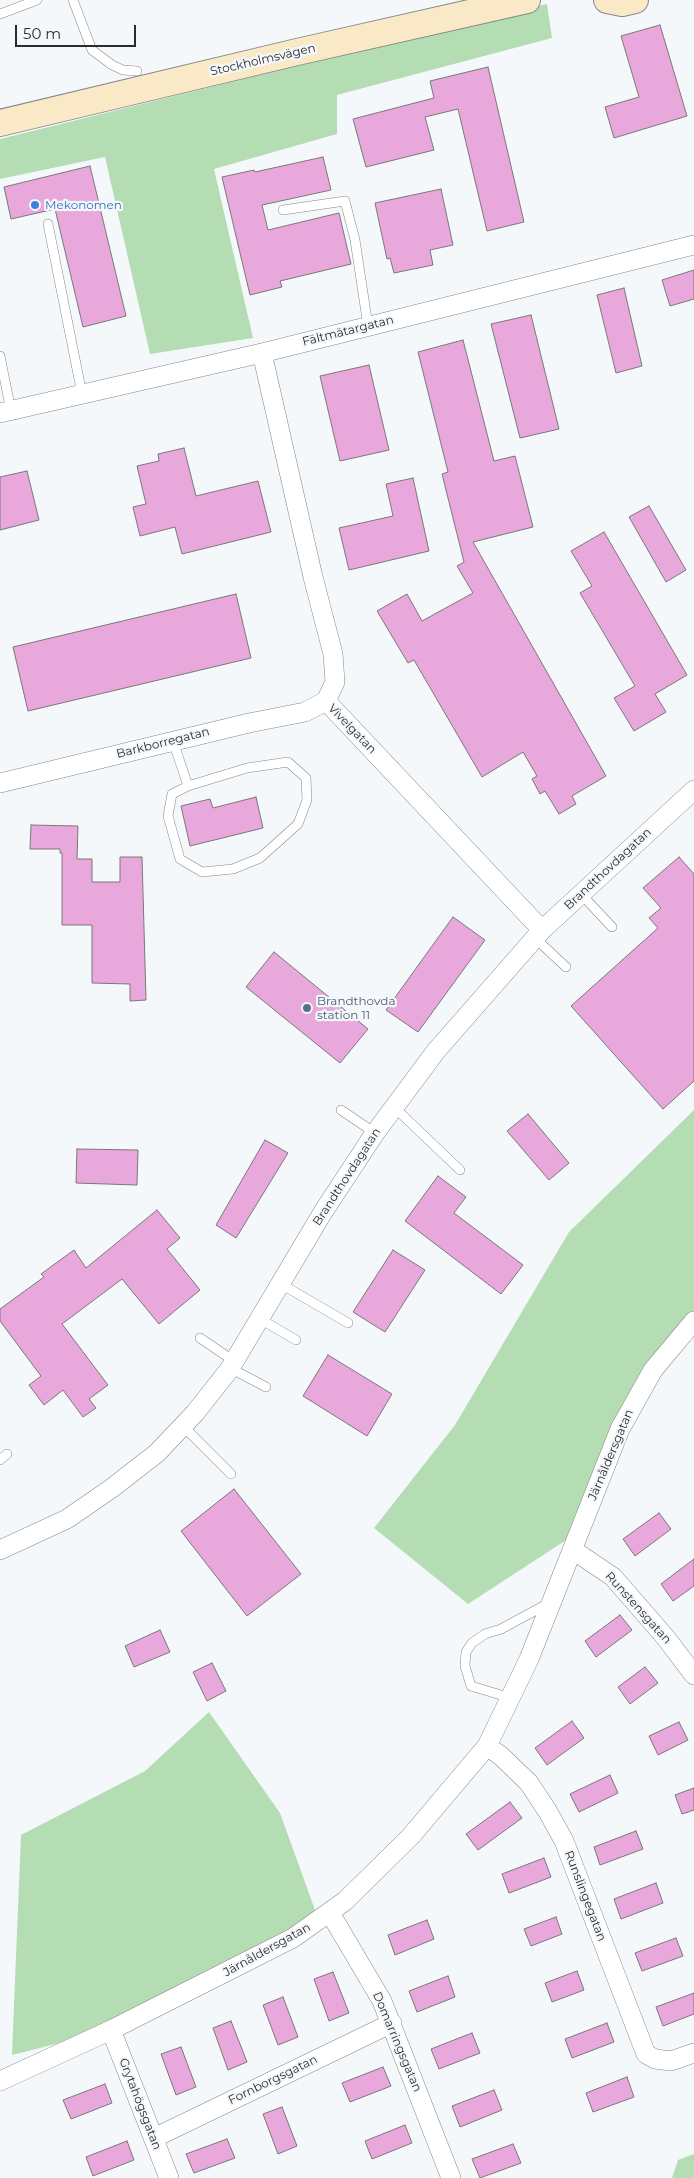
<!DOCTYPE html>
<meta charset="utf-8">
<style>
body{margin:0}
#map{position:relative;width:694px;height:2178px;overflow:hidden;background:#f5f8fb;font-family:Montserrat,sans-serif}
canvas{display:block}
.scale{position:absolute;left:15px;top:25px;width:121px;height:22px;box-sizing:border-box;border:2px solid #2b2c2d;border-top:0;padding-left:6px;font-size:15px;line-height:18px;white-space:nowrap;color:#2b2c2d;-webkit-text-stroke:4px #f5f8fb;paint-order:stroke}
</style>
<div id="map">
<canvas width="694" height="2178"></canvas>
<div class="scale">50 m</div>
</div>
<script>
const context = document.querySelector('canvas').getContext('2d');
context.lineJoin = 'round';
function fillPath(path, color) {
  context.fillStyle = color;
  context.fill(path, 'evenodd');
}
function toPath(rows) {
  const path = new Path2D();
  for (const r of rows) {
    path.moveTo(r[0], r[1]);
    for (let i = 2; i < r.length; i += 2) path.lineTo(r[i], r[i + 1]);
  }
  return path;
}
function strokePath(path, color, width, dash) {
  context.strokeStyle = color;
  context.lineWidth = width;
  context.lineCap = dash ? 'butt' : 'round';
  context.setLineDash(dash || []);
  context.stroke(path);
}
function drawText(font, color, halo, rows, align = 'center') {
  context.font = font + ' Montserrat,sans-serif';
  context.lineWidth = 4.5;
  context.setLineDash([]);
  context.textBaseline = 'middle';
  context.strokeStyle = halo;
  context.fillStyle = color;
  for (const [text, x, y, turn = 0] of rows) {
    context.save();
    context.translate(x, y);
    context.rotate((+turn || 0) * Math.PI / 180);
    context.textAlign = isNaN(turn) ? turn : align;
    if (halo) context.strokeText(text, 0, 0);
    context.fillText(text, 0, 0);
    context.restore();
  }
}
fillPath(toPath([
 [547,4,552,38,337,95,337,134,214,169,253,338,150,354,105,157,0,179,0,139],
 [694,1110,694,1320,647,1378,577,1533,468,1604,374,1528,455,1425,569,1232],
 [209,1712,280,1813,315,1910,286,1939,111,2030,12,2055,21,1835,145,1771],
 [694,2154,694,2178,672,2178,678,2160]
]), '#b5ddb4');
const building = toPath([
 [660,25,687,116,614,138,605,107,639,97,621,36,660,25],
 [488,67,524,222,487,231,458,109,425,117,434,150,366,167,353,119,434,98,430,81,488,67],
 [323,157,331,190,262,205,268,230,339,213,351,264,280,281,282,287,250,295,222,177,254,170,255,172,323,157],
 [90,166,126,316,83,327,55,209,11,219,4,187,90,166],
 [441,189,453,245,430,250,433,265,394,273,390,258,387,259,375,203,441,189],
 [694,270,694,299,670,306,662,280,694,270],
 [624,288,642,366,616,373,597,295,624,288],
 [531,315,559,429,520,438,491,324,531,315],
 [463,340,494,461,515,456,533,527,473,542,606,776,572,796,576,804,559,814,545,791,540,794,532,779,537,776,523,752,482,777,414,660,408,663,377,611,407,594,422,621,473,593,457,566,464,562,442,474,448,472,418,352,463,340],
 [369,365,389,450,340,461,320,376,369,365],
 [184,448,196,496,258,481,271,532,182,554,175,527,140,536,133,507,146,504,137,466,159,461,158,454,184,448],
 [27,471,39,520,0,530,0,477,27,471],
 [413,478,429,551,349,570,339,528,393,516,386,484,413,478],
 [649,506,686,570,666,582,629,517,649,506],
 [604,532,687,675,655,694,666,712,634,731,614,698,635,686,580,593,592,586,571,551,604,532],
 [236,594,251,658,28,711,13,647,236,594],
 [256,797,263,828,190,846,181,806,210,799,213,808,256,797],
 [31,825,78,826,77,859,92,859,92,882,120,882,120,857,142,857,146,1000,130,1001,130,984,92,983,92,925,62,925,62,853,60,853,60,849,30,849,31,825],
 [679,857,694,874,694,1081,663,1109,571,1006,658,928,649,918,661,908,643,888,679,857],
 [453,917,485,940,418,1032,386,1010,453,917],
 [274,952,368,1029,340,1063,246,987,274,952],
 [528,1114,569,1163,549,1180,507,1131,528,1114],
 [265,1140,288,1153,236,1238,216,1225,265,1140],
 [77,1149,138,1150,137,1185,76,1183,77,1149],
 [438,1176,466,1197,454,1213,523,1265,501,1294,405,1221,438,1176],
 [157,1210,180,1238,167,1249,200,1290,159,1324,122,1279,62,1324,108,1385,89,1399,96,1408,83,1417,63,1390,44,1405,29,1385,41,1376,0,1321,0,1309,44,1277,41,1274,74,1250,86,1268,157,1210],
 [393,1250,425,1270,385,1332,353,1312,393,1250],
 [328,1355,392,1394,367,1436,303,1396,328,1355],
 [234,1489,301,1574,247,1616,181,1531,234,1489],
 [659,1513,671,1529,635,1556,623,1539,659,1513],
 [694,1559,694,1586,673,1601,661,1584,694,1559],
 [620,1615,632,1630,596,1657,585,1641,620,1615],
 [160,1630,170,1652,134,1667,125,1646,160,1630],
 [212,1663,226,1691,207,1701,193,1672,212,1663],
 [645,1667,658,1683,630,1704,618,1687,645,1667],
 [572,1721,584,1738,547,1765,535,1748,572,1721],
 [679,1722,688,1740,658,1755,649,1736,679,1722],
 [610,1775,618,1793,579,1812,570,1794,610,1775],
 [694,1788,694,1810,682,1814,675,1795,694,1788],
 [510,1802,522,1818,478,1850,466,1834,510,1802],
 [636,1831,643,1849,600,1865,594,1847,636,1831],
 [544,1858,551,1877,509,1893,502,1874,544,1858],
 [656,1883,663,1903,621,1919,614,1899,656,1883],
 [556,1917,562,1934,531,1946,524,1929,556,1917],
 [427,1920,434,1939,395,1955,388,1935,427,1920],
 [676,1938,683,1956,642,1971,635,1953,676,1938],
 [577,1971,584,1990,552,2002,545,1983,577,1971],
 [333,1972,349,2013,329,2021,314,1979,333,1972],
 [448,1976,455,1997,417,2012,409,1991,448,1976],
 [694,1993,694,2014,663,2026,656,2007,694,1993],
 [283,1997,298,2037,278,2045,263,2005,283,1997],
 [231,2021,247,2062,228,2070,213,2028,231,2021],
 [607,2023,614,2042,572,2058,565,2039,607,2023],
 [472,2033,480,2053,439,2069,431,2049,472,2033],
 [181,2047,196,2087,176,2095,161,2054,181,2047],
 [383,2067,391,2086,350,2102,342,2083,383,2067],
 [627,2077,634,2097,593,2112,586,2093,627,2077],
 [105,2084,112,2103,71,2119,63,2100,105,2084],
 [494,2090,502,2110,460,2127,452,2106,494,2090],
 [282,2107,297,2146,278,2154,263,2114,282,2107],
 [405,2125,412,2143,372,2159,365,2141,405,2125],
 [227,2139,235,2158,194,2173,186,2154,227,2139],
 [127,2141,134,2160,93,2176,86,2157,127,2141],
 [513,2144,521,2163,480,2178,472,2159,513,2144]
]);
fillPath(building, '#e8a8db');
strokePath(building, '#7a7779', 1);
const service = toPath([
 [73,0,92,50,112,65,123,70,137,71],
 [0,14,37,0],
 [283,210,345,201,355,240,368,326],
 [48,224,82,394],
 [0,356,11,411],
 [173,741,188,786,247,768,288,762,306,778,307,800,298,824,260,858,233,869,202,872,180,859,168,816,172,794,188,786],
 [581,894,612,927],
 [535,938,566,967],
 [394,1107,460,1170],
 [341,1110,375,1133],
 [281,1284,348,1323],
 [260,1319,296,1340],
 [200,1338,234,1361],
 [230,1368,266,1387],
 [183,1426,231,1474],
 [0,1460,7,1454],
 [511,1698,471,1686,465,1666,466,1652,472,1643,485,1634,501,1629,549,1603]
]);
const minor = toPath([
 [262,353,313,577,333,654,335,682,326,701,542,930],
 [0,413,262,353,694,245],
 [0,783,249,723,305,712,326,701],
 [0,1550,67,1519,112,1488,157,1453,195,1413,229,1370,323,1212,375,1133,436,1051,542,930,694,790],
 [573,1550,613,1577,666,1638,694,1675],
 [487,1746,501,1756,529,1783,548,1812,564,1841,646,2054,655,2059,671,2061,694,2053],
 [330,1913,382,2001,451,2178],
 [111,2030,169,2178],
 [0,2081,111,2030,293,1938,345,1901,411,1836,487,1746,529,1659,620,1429,653,1370,694,1321],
 [154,2138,392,2023]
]);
const secondary = toPath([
 [607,0,622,3,635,0],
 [0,123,297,52,527,0]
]);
strokePath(service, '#85878a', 10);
strokePath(minor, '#85878a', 20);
strokePath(secondary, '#85878a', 28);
strokePath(service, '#fff', 9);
strokePath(minor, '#fff', 19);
strokePath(secondary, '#fae9c6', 26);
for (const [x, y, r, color] of [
 [35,205,5,"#3f7fe0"],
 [307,1008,5,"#5c6f8a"]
]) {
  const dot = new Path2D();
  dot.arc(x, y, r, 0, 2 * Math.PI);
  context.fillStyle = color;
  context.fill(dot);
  strokePath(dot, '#f5f8fb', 2);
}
drawText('12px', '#2b2c2d', '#f5f8fb', [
 ["Stockholmsvägen",263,60,-13],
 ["Fältmätargatan",348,331,-14],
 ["Vivelgatan",352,729,46],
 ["Barkborregatan",163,743,-14],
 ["Brandthovdagatan",608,869,-43],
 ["Brandthovdagatan",347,1177,-57],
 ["Järnåldersgatan",611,1455,-67],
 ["Runstensgatan",638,1608,48],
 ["Runslingegatan",585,1896,69],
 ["Järnåldersgatan",267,1950,-29],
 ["Domarringsgatan",397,2042,67],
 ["Fornborgsgatan",273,2080,-26],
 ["Grytahögsgatan",140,2104,69]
]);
drawText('12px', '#366cbe', '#f5f8fb', [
 ["Mekonomen",45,205]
], 'left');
drawText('12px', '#4e5e75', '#f5f8fb', [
 ["Brandthovda",317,1001],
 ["station 11",317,1015]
], 'left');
</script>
